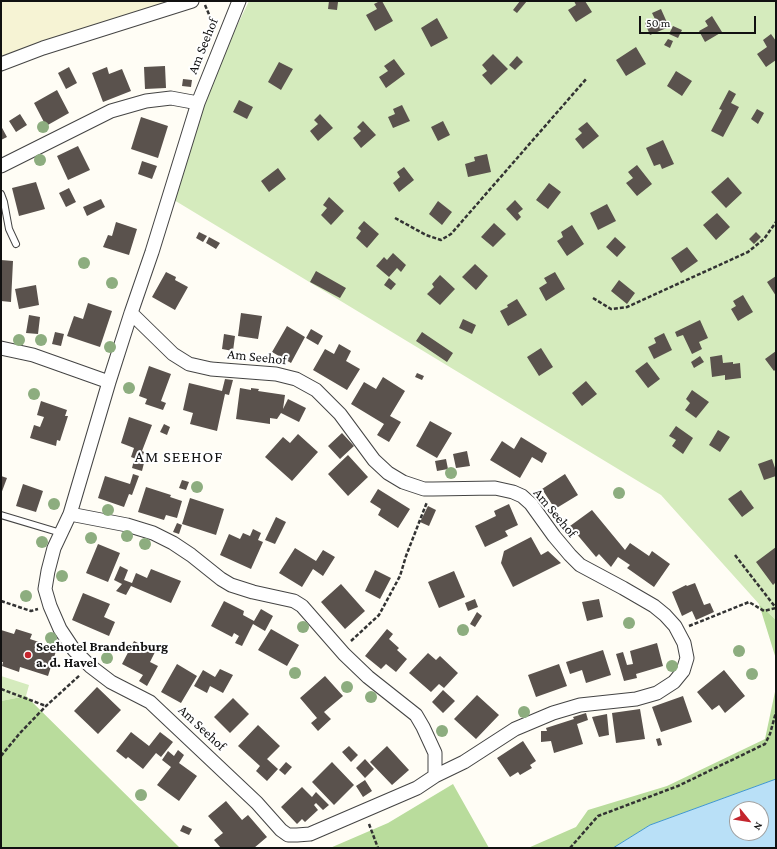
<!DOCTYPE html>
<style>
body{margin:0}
#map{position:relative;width:777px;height:849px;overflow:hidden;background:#fffdf5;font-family:"Crimson Pro",serif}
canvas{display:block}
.frame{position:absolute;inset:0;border:2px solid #111;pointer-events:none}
.north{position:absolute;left:729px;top:801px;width:40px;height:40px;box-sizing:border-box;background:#fff;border:1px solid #a0a0a0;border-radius:50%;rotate:120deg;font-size:11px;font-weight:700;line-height:16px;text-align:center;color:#111}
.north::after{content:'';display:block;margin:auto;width:14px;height:18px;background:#c4262e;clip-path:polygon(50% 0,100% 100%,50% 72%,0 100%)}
.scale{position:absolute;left:639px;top:16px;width:117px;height:18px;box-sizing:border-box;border:2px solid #111;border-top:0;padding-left:5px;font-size:12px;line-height:14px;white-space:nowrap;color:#111;-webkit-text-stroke:3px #fff;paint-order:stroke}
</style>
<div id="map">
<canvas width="777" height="849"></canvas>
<div class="frame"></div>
<div class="north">N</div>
<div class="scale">50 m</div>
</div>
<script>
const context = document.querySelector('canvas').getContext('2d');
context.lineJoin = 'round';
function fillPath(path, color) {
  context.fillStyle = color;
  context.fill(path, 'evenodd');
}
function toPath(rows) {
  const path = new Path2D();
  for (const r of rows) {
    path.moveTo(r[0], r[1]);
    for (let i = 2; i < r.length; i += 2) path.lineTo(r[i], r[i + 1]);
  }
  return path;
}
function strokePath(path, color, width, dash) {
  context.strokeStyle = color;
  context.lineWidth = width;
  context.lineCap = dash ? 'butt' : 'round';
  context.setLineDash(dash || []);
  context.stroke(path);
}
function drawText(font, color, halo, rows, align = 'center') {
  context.font = font + ' "Crimson Pro",serif';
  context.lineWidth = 4;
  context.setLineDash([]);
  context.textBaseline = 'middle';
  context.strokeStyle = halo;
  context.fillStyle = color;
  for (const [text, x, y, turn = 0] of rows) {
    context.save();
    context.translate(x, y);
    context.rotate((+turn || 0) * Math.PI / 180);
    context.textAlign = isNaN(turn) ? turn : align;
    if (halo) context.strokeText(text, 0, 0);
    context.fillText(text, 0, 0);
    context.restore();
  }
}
fillPath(toPath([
 [1,1,172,1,1,59]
]), '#f6f3d4');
fillPath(toPath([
 [249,1,776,1,776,620,759,604,661,495,174,200,208,86],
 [1,676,29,685,26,696,1,701]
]), '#d5ebbd');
fillPath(toPath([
 [759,604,776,620,776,659],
 [776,687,776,779,650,825,613,848,528,848,576,827,588,810,667,786,765,739],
 [26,696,180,848,1,848,1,701],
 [453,784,489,848,330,848,388,823]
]), '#b9dc9c');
const water = toPath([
 [776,779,776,848,613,848,650,825,776,779],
 [737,809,761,809,761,833,737,833,737,809]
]);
fillPath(water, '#b9e0f7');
strokePath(water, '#3f96cf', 1);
fillPath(toPath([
 [329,1,338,2,337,10,328,9],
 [380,1,382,1,393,21,375,31,366,15,377,9,374,4],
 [520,1,527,1,517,13,513,10],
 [574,1,585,1,592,12,576,22,568,10,576,5],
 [661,9,669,27,650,35,645,23,655,19,652,13],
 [712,16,722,32,705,42,699,31,708,26,705,21],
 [437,18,448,38,431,47,421,28],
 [673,26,682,30,678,38,669,34],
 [771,34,776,41,776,60,766,67,757,54,767,47,763,40],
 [668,39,673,41,670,48,664,45],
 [636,47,646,64,626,76,616,60],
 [493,54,508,69,491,85,482,75,487,71,482,65],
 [517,56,523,62,515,70,509,65],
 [394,59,405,74,386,88,379,77,388,71,384,66],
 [279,62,293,69,281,90,268,82],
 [165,66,166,88,145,89,144,67],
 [69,67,77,83,66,89,58,73],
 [107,67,109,74,122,69,131,91,103,102,92,73],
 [676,71,692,81,682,96,667,86],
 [183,79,192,80,191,87,182,86],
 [57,90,69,113,46,126,34,103],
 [729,90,736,94,731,103,739,107,723,137,711,131,722,110,719,109],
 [239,100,253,107,247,119,233,112],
 [402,105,410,121,393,128,388,117,395,114,393,109],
 [757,109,764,113,758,124,751,119],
 [20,114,27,125,16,132,9,121],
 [320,114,333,128,318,141,310,131,318,124,314,120],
 [141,117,168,126,158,158,131,149],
 [363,121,376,135,361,148,353,138,361,131,357,127],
 [443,121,450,135,438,141,431,127],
 [587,122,599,136,583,149,575,139,582,133,578,129],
 [1,126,7,137,1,140],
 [663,140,674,164,662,169,660,164,654,166,646,148],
 [78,146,90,170,68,180,57,156],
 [487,154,491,172,468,177,465,164,475,161,474,157],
 [142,161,157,166,152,179,138,174],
 [637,165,652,184,637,196,626,183,633,178,628,172],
 [404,167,414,180,399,192,393,183,400,177,397,172],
 [278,168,286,179,269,192,261,181],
 [728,177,742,193,726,208,711,192],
 [36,182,45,209,19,216,12,188],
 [549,183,561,192,548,209,536,200],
 [69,188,76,202,66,207,59,193],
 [329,197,344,211,331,225,321,215,327,208,323,205],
 [101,199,105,207,87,216,83,207],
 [515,200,523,209,518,213,521,217,517,221,506,209],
 [438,201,452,212,442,225,429,214],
 [607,204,616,221,598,230,590,213],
 [717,213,730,227,716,240,703,225],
 [364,221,379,234,367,248,356,238,361,231,358,228],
 [116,222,137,229,129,255,103,247,108,235,112,236],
 [494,223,506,234,493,247,481,237],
 [572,225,584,244,567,256,557,241,563,237,561,232],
 [199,232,207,236,203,242,196,238],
 [756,232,761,237,754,244,749,239],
 [209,237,220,243,216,249,206,243],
 [615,237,626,247,617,257,606,247],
 [687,247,698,261,681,273,671,258],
 [393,253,406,265,401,272,397,268,389,277,376,266,384,257,387,260],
 [1,260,13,261,11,302,1,301],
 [475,264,488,276,476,290,462,277],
 [316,271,346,288,340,298,310,282],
 [166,272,176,277,175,280,188,287,175,310,152,297],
 [555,272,565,289,546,301,539,288,547,283,544,278],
 [440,275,455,289,440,305,427,294,434,287,432,284],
 [776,276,776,296,767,282],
 [389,278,396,284,391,290,384,285],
 [619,280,635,293,627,304,611,291],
 [36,285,39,305,19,309,15,289],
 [743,295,753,312,738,321,731,309,736,306,733,301],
 [517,299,527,315,508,326,500,311,508,307,507,305],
 [88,303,112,311,100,347,67,336,74,316,83,319],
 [241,313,262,316,258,339,238,336],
 [29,315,40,317,38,334,26,333],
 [463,319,476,325,472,334,459,328],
 [700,320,708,338,699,342,702,349,692,354,683,335,677,337,675,332],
 [287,326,305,337,291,363,272,352],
 [311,329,323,336,318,345,306,338],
 [55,332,64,334,61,346,52,344],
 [422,332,453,353,447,362,416,341],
 [664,333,672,350,654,359,648,347,656,343,654,338],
 [224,334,235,336,233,351,222,349],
 [339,344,351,351,346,361,360,369,347,390,313,370,325,349,334,354],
 [541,348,553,367,539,376,527,357],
 [776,351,776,369,774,371,765,359],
 [722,355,723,363,733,362,733,364,740,363,741,378,725,380,725,375,712,377,710,357],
 [700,356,704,362,694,368,691,362],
 [647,362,660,379,648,388,635,371],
 [149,366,171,374,161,401,166,403,163,410,145,404,147,399,139,396],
 [417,373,424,376,422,380,415,377],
 [383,377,405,391,390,416,401,422,389,442,377,435,384,424,351,404,364,382,376,389],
 [225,379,233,380,229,395,225,394,217,431,190,424,193,413,183,410,189,383,222,391],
 [586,381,597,394,582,406,572,393],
 [240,388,251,390,251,388,259,389,258,391,285,395,283,409,288,399,306,408,299,422,281,413,277,419,270,418,270,424,236,419],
 [692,390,709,402,696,418,685,410,690,403,686,399],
 [41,401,67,410,65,416,68,416,60,441,57,440,56,446,30,438,34,425,40,427,44,417,37,415],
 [129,417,152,425,142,451,144,452,141,461,131,457,134,448,121,443],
 [430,421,452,433,437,458,416,446],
 [164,424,170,427,167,435,160,432],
 [676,426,693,438,683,454,672,446,676,440,669,436],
 [718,430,730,437,720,452,709,445],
 [342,433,354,446,340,459,328,446],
 [298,434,318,452,292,481,265,457,283,437,290,443],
 [521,437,547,453,542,463,532,457,520,478,490,460,502,441,514,449],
 [467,451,470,466,456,468,453,454],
 [348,455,368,477,348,496,328,474],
 [446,459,448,469,437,471,435,461],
 [772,459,776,471,776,476,764,480,758,464],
 [134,460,144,463,142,471,132,468],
 [133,474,139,476,132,495,129,494,124,507,98,498,105,476,130,484],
 [565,474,578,495,555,509,542,489],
 [1,476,7,478,1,494],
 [182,480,189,482,186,490,179,488],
 [23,484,43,491,36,512,16,506],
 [146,487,171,495,170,497,182,501,177,518,166,515,164,520,138,512],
 [378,489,410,509,398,528,378,515,381,509,370,502],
 [741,490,754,508,742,517,728,499],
 [190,498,224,509,216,535,182,524],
 [509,504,518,525,505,531,508,536,485,547,475,526,496,516,494,511],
 [428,506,436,510,429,526,420,522],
 [592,510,625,550,630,543,649,556,652,551,670,564,654,587,627,568,630,565,618,557,611,567,599,554,596,557,570,526],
 [276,517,286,522,275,544,265,540],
 [177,523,182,525,179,534,173,532],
 [253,529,261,533,258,540,263,542,251,569,220,555,229,534,240,539,243,533,250,536],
 [531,537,541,555,548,551,561,563,513,587,501,563,504,551],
 [98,544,120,553,108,582,86,573],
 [776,547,776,582,773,585,756,562],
 [295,548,316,561,323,550,335,557,323,576,313,569,302,587,279,573],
 [120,566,128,570,124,580,132,583,136,573,147,578,151,569,181,581,171,603,131,586,126,595,116,591,122,584,114,580],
 [375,570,391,578,380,599,365,591],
 [454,571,465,597,439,608,428,582],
 [695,583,704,605,710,603,714,612,696,620,692,611,682,616,672,592,686,585,687,586],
 [341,584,365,611,345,629,321,602],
 [83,593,110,604,104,617,115,622,109,636,72,620],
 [475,599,478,607,468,611,465,603],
 [599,599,603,617,587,621,582,602],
 [224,601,244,611,243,615,254,621,261,609,273,616,265,631,253,624,242,646,235,643,239,636,234,633,232,637,211,626],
 [477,612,482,616,475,627,470,624],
 [16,629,32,634,30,639,57,648,48,676,20,667,19,672,2,666,3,662,1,662,1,630,14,634],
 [271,629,299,645,287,666,258,650],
 [387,629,393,634,389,639,399,648,397,650,407,659,396,672,386,664,381,669,365,656],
 [134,641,155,652,150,662,158,666,147,686,139,681,143,675,122,664],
 [657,643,663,666,636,674,637,678,624,681,616,654,623,652,627,665,633,664,630,651],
 [603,650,611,675,586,683,582,670,570,674,566,662],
 [428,653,436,660,440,656,458,673,444,688,439,684,431,692,409,673],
 [177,664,197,676,181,703,161,692],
 [559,664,567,686,536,697,528,675],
 [220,669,233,675,223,693,210,686,207,693,194,686,203,670,215,677],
 [724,670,745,696,725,713,719,705,712,710,697,692],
 [325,676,343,696,324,712,331,719,318,731,311,723,317,718,300,698],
 [97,687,121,710,98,734,74,711],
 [443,690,455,701,443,713,432,702],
 [477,695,499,715,476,739,454,719],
 [683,696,692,722,661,732,652,707],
 [233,698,249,714,230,733,214,717],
 [640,709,645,739,616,743,612,713],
 [586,713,588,720,577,724,583,744,554,753,551,741,541,742,541,731,547,731,546,728,574,719,573,717],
 [607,714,609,735,599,737,592,717],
 [258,725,280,746,267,759,278,769,267,781,256,771,260,766,238,746],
 [131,732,149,746,160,732,173,742,161,757,156,753,143,769,128,757,126,759,116,751],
 [660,738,662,745,658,746,656,739],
 [523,741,536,761,530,765,532,768,520,775,518,772,510,777,497,758],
 [349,746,358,755,351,762,342,752],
 [387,746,409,770,392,785,370,762],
 [178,750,184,755,179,763,197,776,179,801,157,785,171,767,162,760,168,751,174,756],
 [365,759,374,769,365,778,356,768],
 [286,762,292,767,285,775,279,770],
 [332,762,354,785,334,805,312,782],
 [365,780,372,791,363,797,356,786],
 [302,787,312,797,316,792,329,805,323,810,316,803,314,805,318,810,305,822,302,819,297,824,281,807],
 [226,801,242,820,248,815,267,837,254,848,221,848,214,840,223,833,208,816],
 [183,825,192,829,189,835,180,831]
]), '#5a524d');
const lane = toPath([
 [1,194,4,202,9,229,16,244],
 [1,515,61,533]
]);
const street = toPath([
 [1,64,43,48,192,1],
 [1,166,111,111,146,101,171,98,198,103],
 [131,313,173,354,189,364,211,369,276,374,296,379,316,390,340,414,374,460,388,473,403,482,424,489,433,489,495,488,513,492,522,496,531,504,554,536,570,555,580,565,623,588,654,606,665,615,675,626,684,643,687,658,683,671,674,682,657,693,636,699,580,705,553,713,515,729,464,762,435,776,417,788,310,834,297,835,288,835,281,830,257,803,150,702,111,682,90,666,74,650,60,629,50,606,45,589,48,571,54,548,70,514,109,382,131,313,152,252,198,103,239,1],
 [1,348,33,355,109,382],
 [70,514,127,525,153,533,173,543,191,555,221,579,231,585,253,592,294,601,302,606,344,654,368,677,416,715,423,727,435,753,435,776]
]);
strokePath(lane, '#444', 8);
strokePath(street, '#444', 15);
strokePath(toPath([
 [205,5,214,26],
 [395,218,426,235,441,240,451,234,587,78],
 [593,298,611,309,627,307,748,252,764,239,776,222],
 [735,555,776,608],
 [1,601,31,611,38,609],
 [689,626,749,602,764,611,776,608],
 [351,641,379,615,400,576,406,556,427,502],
 [1,689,46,706],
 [1,756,20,733,46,706,80,675],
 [369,824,378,848],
 [570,848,598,816,678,786,765,744,770,734,776,712]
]), '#333', 2.5, [4, 2]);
strokePath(lane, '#fff', 6);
strokePath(street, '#fff', 13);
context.fillStyle = '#8dad7f';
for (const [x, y] of [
 [43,127],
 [40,160],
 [84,263],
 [112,283],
 [19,340],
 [41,340],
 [110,347],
 [129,388],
 [34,394],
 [451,473],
 [197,487],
 [619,493],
 [54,504],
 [108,510],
 [127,536],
 [91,538],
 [42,542],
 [145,544],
 [62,576],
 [26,596],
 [629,623],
 [303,627],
 [463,630],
 [51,638],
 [739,651],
 [107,658],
 [672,666],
 [295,673],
 [752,674],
 [347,687],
 [371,697],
 [524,712],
 [442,731],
 [141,795]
]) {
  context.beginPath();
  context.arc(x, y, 6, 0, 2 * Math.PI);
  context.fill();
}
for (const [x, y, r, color] of [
 [28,655,4,"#c4262e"]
]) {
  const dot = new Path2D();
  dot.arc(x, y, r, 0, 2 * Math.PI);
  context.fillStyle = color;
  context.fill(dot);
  strokePath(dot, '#fff', 1.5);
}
drawText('14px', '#111', '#fff', [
 ["Am Seehof",203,46,-68],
 ["Am Seehof",257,357,6],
 ["Am Seehof",555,513,50],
 ["Am Seehof",202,728,43]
]);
drawText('bold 14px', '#111', '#fff', [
 ["Seehotel Brandenburg",36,647],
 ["a. d. Havel",36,663]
], 'left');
context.letterSpacing = '1px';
drawText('16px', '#111', '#fff', [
 ["AM SEEHOF",179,457]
]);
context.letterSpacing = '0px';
</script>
